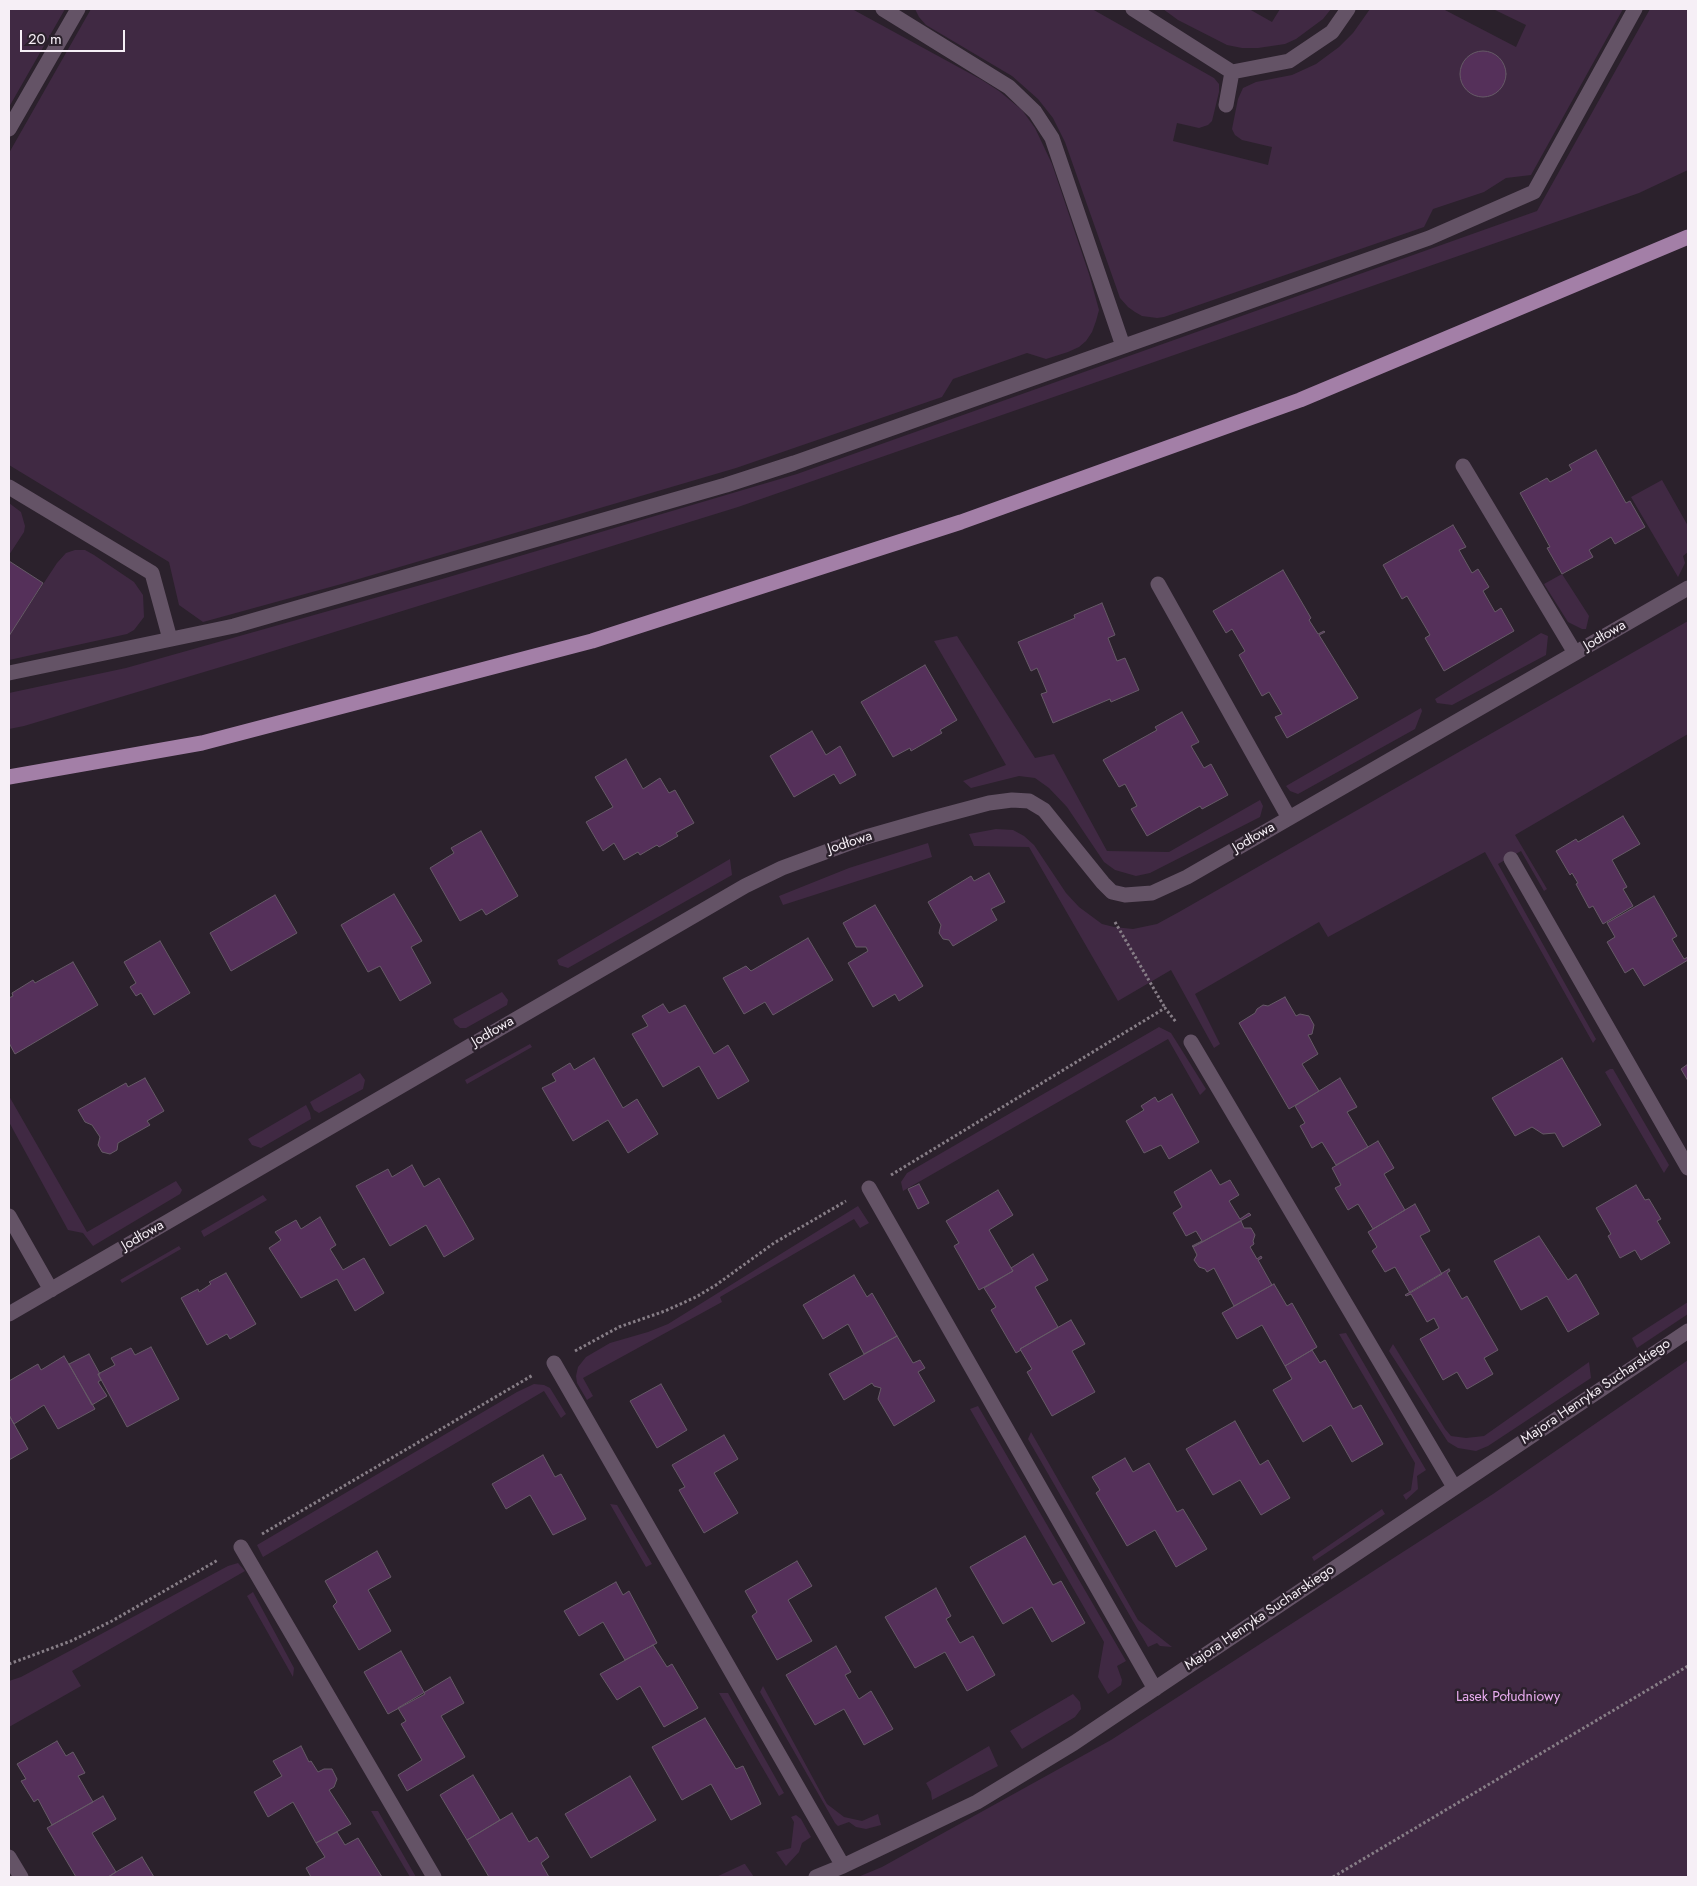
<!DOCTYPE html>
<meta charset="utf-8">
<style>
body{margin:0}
#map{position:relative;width:1697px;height:1886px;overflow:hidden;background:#2b212c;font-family:Jost,sans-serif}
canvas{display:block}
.frame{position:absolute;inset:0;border:10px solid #f6eff6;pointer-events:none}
.scale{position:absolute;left:20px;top:30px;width:105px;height:22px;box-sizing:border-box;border:2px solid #f6eff6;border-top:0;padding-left:6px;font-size:15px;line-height:18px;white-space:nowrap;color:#f6eff6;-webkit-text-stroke:4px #2b212c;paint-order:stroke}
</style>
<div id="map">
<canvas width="1697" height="1886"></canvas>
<div class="frame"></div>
<div class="scale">20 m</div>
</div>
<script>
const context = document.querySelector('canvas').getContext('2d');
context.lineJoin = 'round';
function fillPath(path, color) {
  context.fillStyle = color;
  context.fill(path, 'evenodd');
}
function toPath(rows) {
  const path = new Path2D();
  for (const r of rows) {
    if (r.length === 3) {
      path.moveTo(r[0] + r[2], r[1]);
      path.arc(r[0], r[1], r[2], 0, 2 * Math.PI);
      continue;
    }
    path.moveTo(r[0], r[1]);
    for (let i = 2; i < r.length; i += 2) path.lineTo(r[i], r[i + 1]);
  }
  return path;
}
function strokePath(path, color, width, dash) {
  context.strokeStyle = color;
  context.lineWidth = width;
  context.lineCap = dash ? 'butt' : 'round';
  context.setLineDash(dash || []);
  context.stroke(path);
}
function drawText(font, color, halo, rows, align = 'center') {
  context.font = font + ' Jost,sans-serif';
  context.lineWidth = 5;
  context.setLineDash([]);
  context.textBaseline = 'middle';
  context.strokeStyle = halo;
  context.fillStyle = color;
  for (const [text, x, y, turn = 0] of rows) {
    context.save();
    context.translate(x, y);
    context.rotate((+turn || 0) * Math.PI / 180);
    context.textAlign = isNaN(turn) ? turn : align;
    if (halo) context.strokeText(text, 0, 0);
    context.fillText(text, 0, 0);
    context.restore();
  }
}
fillPath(toPath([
 [9,9,65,9,9,107],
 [91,9,852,9,982,80,999,91,1022,110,1035,128,1052,164,1089,274,1099,310,1096,321,1092,332,1086,341,1079,347,1068,352,1046,359,1027,353,953,379,942,397,736,468,345,583,203,622,179,605,169,562,9,465,9,153],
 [915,9,1092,9,1214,78,1219,84,1219,92,1212,121,1208,125,1199,128,1177,123,1173,141,1268,165,1272,147,1242,140,1235,135,1232,129,1238,99,1243,88,1256,82,1292,75,1316,64,1339,47,1353,33,1370,9,1443,9,1516,47,1526,25,1493,9,1623,9,1531,175,1506,178,1484,192,1433,209,1424,227,1164,317,1157,318,1142,316,1135,312,1128,307,1120,298,1065,142,1053,118,1038,99,1012,76,926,25,919,17],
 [1163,9,1249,9,1272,22,1280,9,1331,9,1323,19,1296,39,1285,44,1258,48,1242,48,1227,45,1178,20],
 [1650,9,1688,9,1688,170,1639,193,738,507,244,660,24,726,9,729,9,693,126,668,442,579,797,474,1537,211],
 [1662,480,1688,526,1688,552,1683,556,1685,563,1678,577,1631,497],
 [9,503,21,512,25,526,24,532,9,555],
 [75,550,85,550,94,555,134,582,143,595,144,617,134,630,127,634,9,660,9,636,57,563,66,553],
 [1562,574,1589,616,1586,629,1582,629,1568,622,1544,584],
 [1688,621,1688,734,1515,835,1547,889,1544,891,1521,851,1498,864,1596,1039,1593,1043,1485,852,1328,937,1319,922,1195,994,1220,1044,1214,1048,1171,970,1118,1001,1029,847,974,846,969,834,996,829,1013,830,1024,836,1034,845,1066,893,1079,907,1102,924,1114,927,1133,929,1157,924,1179,912],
 [1541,633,1548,636,1546,655,1452,705,1437,703,1435,699],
 [957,636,1035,758,1054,754,1107,851,1169,852,1260,800,1263,806,1260,817,1150,873,1136,876,1115,870,1104,862,1067,807,1049,788,1035,778,1019,776,971,788,963,781,1006,765,934,641],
 [1421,708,1422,711,1415,729,1298,794,1290,791,1286,786],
 [928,843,932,857,783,905,779,896,849,868],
 [730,859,732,875,568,968,559,965,557,960],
 [502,992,508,1000,507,1005,466,1028,460,1028,455,1024,453,1019],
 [1159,1027,1171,1033,1206,1089,1200,1095,1168,1039,903,1191,901,1182,907,1173],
 [530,1044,532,1047,467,1084,465,1080],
 [1610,1069,1613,1069,1669,1165,1664,1173,1605,1072],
 [360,1073,365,1080,363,1089,319,1113,314,1110,310,1102],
 [9,1096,87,1232,176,1181,182,1190,180,1194,93,1246,83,1233,68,1230,9,1122],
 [306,1105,310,1113,311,1119,261,1148,252,1145,248,1139],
 [263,1195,267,1200,204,1237,201,1231],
 [858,1206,869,1223,860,1228,854,1219,720,1297,722,1302,583,1378,593,1396,587,1400,577,1383,576,1376,578,1367,586,1357,610,1343,648,1332,668,1324],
 [179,1246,181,1249,122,1283,120,1280],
 [1688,1302,1688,1314,1637,1348,1632,1338],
 [1346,1333,1426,1470,1417,1476,1418,1489,1406,1500,1403,1495,1411,1490,1415,1463,1339,1334],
 [1393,1344,1445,1429,1451,1436,1466,1438,1484,1436,1589,1362,1591,1378,1488,1446,1476,1451,1458,1448,1448,1442,1389,1351],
 [1688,1360,1688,1877,858,1877,882,1867,1111,1740,1493,1494],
 [534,1384,544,1385,550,1388,566,1414,561,1418,544,1391,263,1557,257,1545,517,1392],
 [978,1406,1126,1661,1117,1666,1122,1680,1121,1685,1108,1694,1098,1677,1104,1642,970,1409],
 [1031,1432,1138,1620,1172,1647,1160,1646,1157,1643,1148,1647,1028,1439],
 [610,1504,617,1505,652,1564,646,1567],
 [1382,1509,1385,1514,1314,1561,1312,1557],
 [238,1563,245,1571,72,1671,81,1686,9,1727,9,1681,21,1677,228,1566],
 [253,1592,294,1668,293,1677,247,1596],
 [763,1686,827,1804,844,1817,862,1821,878,1814,881,1825,866,1829,856,1827,849,1822,838,1826,835,1823,760,1692],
 [719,1693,728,1693,784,1793,779,1796],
 [1073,1694,1080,1702,1081,1709,1075,1717,1022,1749,1010,1731],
 [989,1746,998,1766,932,1800,931,1792,926,1783],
 [371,1811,378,1811,416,1877,410,1877],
 [796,1815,801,1819,811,1837,802,1843,799,1852,786,1866,776,1852,791,1848,794,1822,791,1817],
 [745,1864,754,1877,716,1877,744,1864]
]), '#402943');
const building = toPath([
 [1483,74,23],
 [1596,450,1626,503,1630,501,1645,527,1615,544,1611,537,1589,550,1593,557,1562,574,1547,548,1550,547,1520,493,1547,478,1550,482,1572,470,1569,465,1596,450],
 [1453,525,1466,547,1459,550,1472,573,1478,569,1489,587,1483,591,1495,612,1501,608,1514,631,1444,671,1425,638,1430,635,1407,596,1402,599,1383,565,1453,525],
 [9,561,43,583,9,636,9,561],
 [1283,570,1311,618,1309,620,1318,634,1324,631,1325,632,1319,635,1358,698,1287,738,1275,717,1282,714,1269,692,1262,696,1239,655,1245,651,1232,629,1226,633,1213,611,1283,570],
 [1102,603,1115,635,1108,638,1117,661,1125,658,1139,690,1111,702,1110,699,1053,723,1041,694,1047,692,1037,668,1031,671,1018,642,1075,618,1074,615,1102,603],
 [925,665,957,720,940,730,942,733,911,751,910,748,893,757,861,702,925,665],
 [1182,712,1199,742,1191,746,1204,768,1211,764,1228,795,1202,809,1200,806,1147,836,1131,809,1137,806,1125,784,1119,787,1103,760,1157,730,1155,727,1182,712],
 [812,731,826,755,840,746,856,775,840,784,834,774,794,797,770,756,812,731],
 [626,759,643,789,660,778,669,793,675,790,694,823,676,833,678,836,659,847,657,845,640,855,638,852,624,860,614,843,603,851,586,822,613,807,595,777,626,759],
 [1623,816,1640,844,1612,860,1627,887,1623,889,1633,906,1603,924,1593,906,1589,908,1576,884,1578,883,1572,873,1570,875,1556,851,1576,839,1578,842,1623,816],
 [481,831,518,896,486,915,482,909,460,921,430,868,454,853,451,848,481,831],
 [989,873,1005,902,991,909,997,920,953,946,949,940,943,939,939,933,941,925,928,902,971,876,974,881,989,873],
 [394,894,422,941,411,947,431,983,400,1001,380,966,368,972,341,925,394,894],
 [275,895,297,933,231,971,210,933,275,895],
 [1654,896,1677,936,1672,939,1684,959,1688,957,1688,960,1644,986,1633,968,1625,973,1607,942,1615,937,1607,923,1654,896],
 [875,905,923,986,899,1001,895,994,873,1007,848,963,868,951,866,947,856,947,843,923,875,905],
 [808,938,833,980,773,1015,765,1002,744,1014,723,978,746,966,751,971,808,938],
 [160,941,190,993,154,1015,141,993,136,996,130,987,136,983,124,962,160,941],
 [73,962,98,1005,15,1054,9,1043,9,998,13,996,12,993,33,980,35,983,73,962],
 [1285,997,1296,1016,1300,1014,1309,1016,1314,1025,1312,1034,1308,1035,1318,1054,1302,1064,1319,1091,1289,1109,1239,1023,1255,1013,1257,1009,1263,1005,1268,1006,1285,997],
 [663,1004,669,1013,685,1005,714,1054,728,1045,749,1081,718,1099,699,1066,663,1087,632,1034,648,1026,642,1016,663,1004],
 [594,1058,623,1108,637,1099,658,1134,628,1153,608,1120,573,1141,542,1088,556,1081,552,1074,570,1063,574,1070,594,1058],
 [1562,1058,1601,1125,1563,1147,1555,1133,1543,1134,1532,1127,1515,1136,1492,1098,1562,1058],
 [1688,1064,1688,1081,1681,1069,1688,1064],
 [145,1078,164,1111,147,1121,150,1125,118,1143,117,1150,110,1154,102,1152,98,1145,100,1137,92,1125,85,1122,78,1110,126,1083,128,1087,145,1078],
 [1340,1078,1357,1107,1347,1112,1368,1147,1336,1165,1322,1142,1312,1148,1300,1126,1305,1123,1295,1106,1340,1078],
 [1172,1094,1199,1142,1169,1159,1161,1145,1144,1153,1126,1121,1144,1110,1141,1106,1155,1097,1158,1102,1172,1094],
 [1378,1141,1394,1168,1384,1174,1405,1210,1373,1229,1358,1204,1348,1210,1335,1188,1341,1185,1332,1168,1378,1141],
 [412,1165,424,1187,439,1178,474,1239,444,1257,426,1225,390,1246,356,1186,388,1169,392,1177,412,1165],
 [1211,1170,1220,1185,1230,1180,1239,1195,1229,1201,1240,1219,1249,1213,1251,1215,1193,1247,1192,1246,1202,1241,1196,1231,1186,1236,1173,1213,1182,1207,1174,1192,1211,1170],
 [919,1184,929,1203,918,1209,908,1189,919,1184],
 [1636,1185,1645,1200,1649,1199,1661,1219,1657,1221,1670,1243,1641,1260,1635,1250,1620,1258,1608,1236,1611,1234,1596,1208,1636,1185],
 [998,1190,1013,1215,989,1230,1013,1271,979,1290,954,1246,959,1243,946,1221,998,1190],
 [1415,1204,1430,1231,1420,1236,1442,1274,1410,1293,1395,1267,1385,1272,1372,1251,1377,1247,1368,1232,1415,1204],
 [320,1217,336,1245,330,1249,343,1270,364,1258,384,1293,355,1311,337,1279,301,1298,269,1248,281,1240,275,1232,296,1220,301,1229,320,1217],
 [1241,1221,1244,1228,1251,1228,1255,1235,1253,1241,1254,1244,1250,1247,1257,1259,1261,1256,1262,1258,1258,1260,1272,1285,1234,1306,1214,1268,1207,1272,1205,1269,1199,1267,1194,1260,1197,1255,1193,1247,1241,1221],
 [1539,1236,1568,1280,1576,1274,1599,1314,1568,1332,1547,1296,1521,1310,1494,1261,1539,1236],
 [1033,1254,1048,1280,1035,1287,1058,1327,1020,1349,1021,1350,1016,1353,991,1310,996,1307,984,1288,1013,1271,1011,1268,1033,1254],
 [1449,1269,1450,1271,1447,1273,1462,1299,1467,1296,1498,1350,1484,1358,1493,1374,1467,1389,1457,1372,1443,1380,1420,1339,1439,1328,1434,1318,1427,1322,1411,1294,1406,1296,1405,1295,1449,1269],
 [226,1273,256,1324,230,1339,227,1334,207,1345,181,1298,198,1289,199,1292,211,1284,209,1282,226,1273],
 [854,1275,867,1297,872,1293,897,1336,864,1354,848,1324,823,1339,803,1305,854,1275],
 [1274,1284,1287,1306,1292,1303,1317,1347,1285,1366,1262,1325,1237,1339,1222,1313,1274,1284],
 [1071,1320,1085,1344,1072,1351,1095,1392,1052,1416,1027,1372,1032,1369,1020,1349,1071,1320],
 [897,1336,913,1363,920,1360,925,1368,918,1372,935,1401,894,1426,878,1399,881,1388,874,1386,872,1383,844,1400,829,1374,897,1336],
 [151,1347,179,1399,127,1427,98,1374,115,1365,111,1358,131,1348,135,1355,151,1347],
 [1312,1350,1320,1363,1325,1360,1353,1409,1361,1405,1383,1444,1352,1462,1331,1425,1303,1442,1273,1390,1292,1379,1285,1366,1312,1350],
 [89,1354,100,1374,98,1374,101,1380,98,1382,107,1396,92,1405,69,1364,89,1354],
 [64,1356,95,1409,58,1429,44,1405,14,1424,9,1415,9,1381,38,1364,41,1370,64,1356],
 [661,1384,687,1430,657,1448,630,1401,661,1384],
 [9,1415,28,1449,9,1460,9,1415],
 [1235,1421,1260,1465,1268,1460,1290,1498,1261,1515,1240,1480,1213,1495,1186,1449,1235,1421],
 [724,1435,738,1459,714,1473,738,1513,704,1533,679,1490,685,1487,672,1465,724,1435],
 [543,1455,555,1477,561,1474,586,1519,553,1535,530,1495,506,1509,492,1484,543,1455],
 [1125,1458,1133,1472,1149,1463,1177,1512,1183,1509,1207,1549,1176,1567,1155,1530,1127,1546,1096,1493,1100,1490,1092,1477,1125,1458],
 [1025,1536,1053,1585,1061,1581,1085,1623,1052,1642,1032,1607,1003,1624,970,1567,1025,1536],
 [377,1551,391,1577,368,1590,391,1631,359,1650,333,1606,337,1602,325,1581,377,1551],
 [797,1561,812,1586,788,1600,812,1641,777,1660,752,1616,757,1612,745,1591,797,1561],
 [616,1582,623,1595,629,1591,657,1643,625,1660,603,1622,579,1636,564,1611,616,1582],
 [936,1588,951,1616,946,1619,960,1643,973,1636,995,1675,967,1691,945,1652,915,1668,885,1617,936,1588],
 [653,1645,667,1667,672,1664,698,1708,664,1727,640,1686,617,1700,600,1674,653,1645],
 [836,1646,851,1672,845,1675,859,1699,871,1691,893,1729,864,1745,844,1709,815,1725,786,1675,836,1646],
 [401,1651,425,1694,388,1714,364,1672,401,1651],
 [450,1677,464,1703,441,1716,465,1757,407,1791,398,1775,422,1760,401,1724,406,1721,398,1708,450,1677],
 [705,1718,736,1769,743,1766,761,1804,731,1820,711,1784,682,1800,652,1747,705,1718],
 [57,1741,66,1756,73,1752,85,1773,78,1776,93,1802,52,1825,38,1799,34,1802,21,1781,26,1779,17,1764,57,1741],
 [301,1746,309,1762,311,1761,318,1772,324,1769,332,1769,337,1779,334,1787,329,1790,351,1824,316,1843,293,1802,268,1817,254,1792,282,1776,273,1761,301,1746],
 [473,1775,500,1820,467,1840,440,1795,473,1775],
 [630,1776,656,1820,591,1858,565,1814,630,1776],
 [103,1796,116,1819,92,1833,116,1872,108,1877,76,1877,47,1828,103,1796],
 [512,1813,529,1842,537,1837,549,1857,541,1863,549,1877,489,1877,467,1840,512,1813],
 [337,1832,345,1845,358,1838,382,1877,311,1877,306,1868,325,1857,316,1843,337,1832],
 [142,1857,154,1877,108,1877,116,1872,142,1857]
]);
fillPath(building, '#55305a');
strokePath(building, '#665a67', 1);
strokePath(toPath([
 [1115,922,1165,1008],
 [891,1175,1165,1008,1176,1022],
 [575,1351,619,1327,665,1311,696,1297,716,1285,774,1243,846,1201],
 [262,1534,533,1375],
 [9,1664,71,1641,112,1621,218,1560],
 [1333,1877,1688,1666]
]), '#877e87', 3, [2.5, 2.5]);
strokePath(toPath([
 [883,9,1009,87,1035,112,1052,138,1123,346],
 [1133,9,1232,72,1226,105],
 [1232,72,1289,61,1332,32,1348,9],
 [9,129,78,9],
 [1463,466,1575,653],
 [9,487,152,573,170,639],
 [1158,584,1289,818],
 [9,673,234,626,726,485,794,463,1429,238,1534,192,1635,9],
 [1511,859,1688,1168],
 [1191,1042,1454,1487],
 [869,1188,1155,1689],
 [9,1216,51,1290],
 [9,1314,745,886,782,868,866,837,929,819,989,803,1012,800,1029,801,1044,810,1103,883,1112,892,1125,895,1152,893,1187,877,1688,588],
 [554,1363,843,1866],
 [241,1547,434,1877],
 [9,1857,21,1877],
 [816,1877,843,1866,977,1802,1074,1743,1688,1331]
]), '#645366', 15);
strokePath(toPath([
 [9,777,202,743,592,641,961,522,1300,400,1688,237]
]), '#a37fa7', 15);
drawText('14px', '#f6eff6', '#2b212c', [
 ["Jodłowa",1605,636,-30],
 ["Jodłowa",1254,838,-30],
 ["Jodłowa",850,843,-18],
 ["Jodłowa",493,1032,-30],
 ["Jodłowa",143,1236,-30],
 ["Majora Henryka Sucharskiego",1596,1392,-34],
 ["Majora Henryka Sucharskiego",1260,1618,-34]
]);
drawText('14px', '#eaadf1', '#2b212c', [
 ["Lasek Południowy",1508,1698]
]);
</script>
